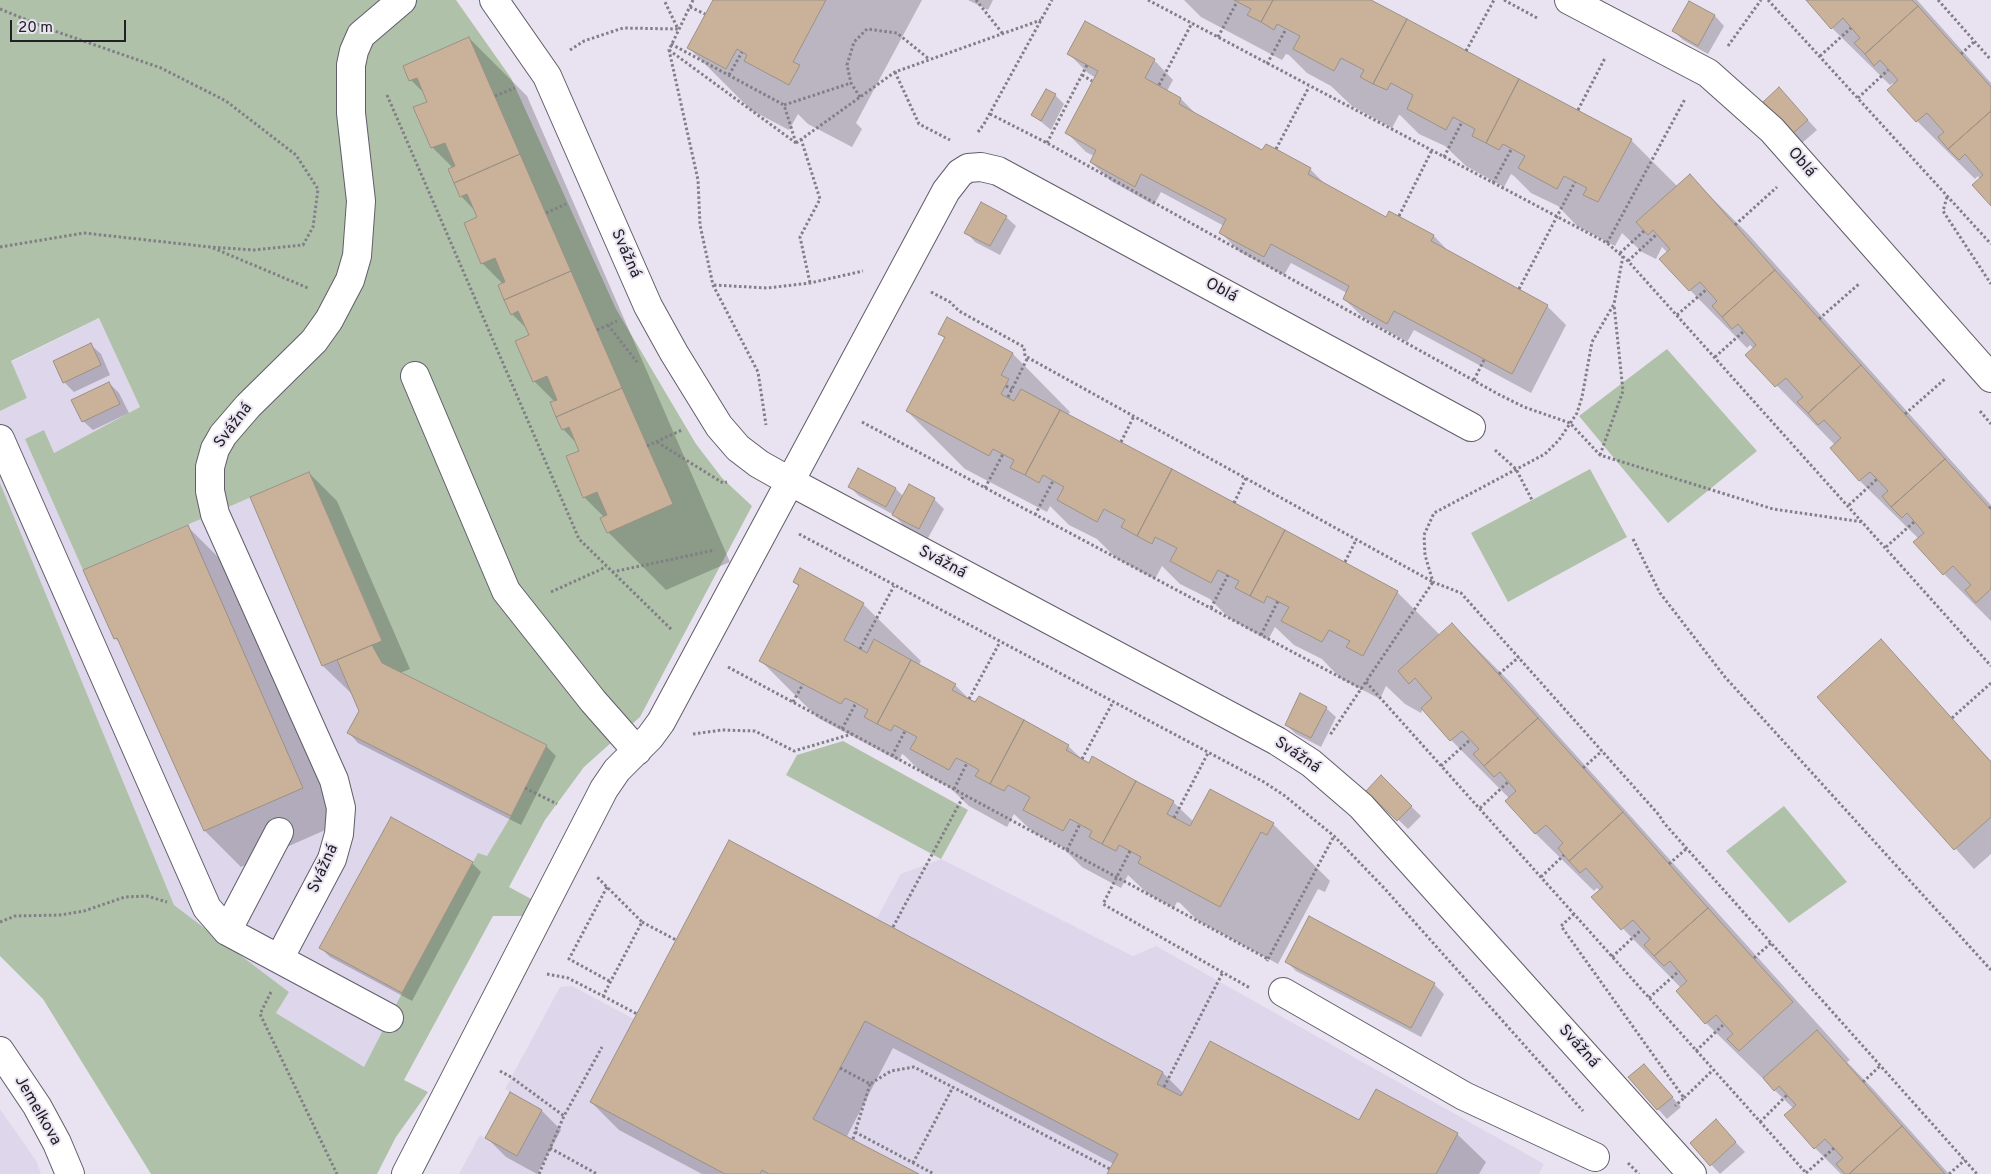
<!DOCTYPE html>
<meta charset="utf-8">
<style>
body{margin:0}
#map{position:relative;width:1991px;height:1174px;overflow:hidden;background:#e9e3f1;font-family:Overpass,sans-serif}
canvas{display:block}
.scale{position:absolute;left:10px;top:20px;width:116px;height:22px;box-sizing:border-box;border:2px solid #222025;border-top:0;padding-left:6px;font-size:15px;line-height:18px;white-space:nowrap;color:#222025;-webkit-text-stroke:4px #e9e3f1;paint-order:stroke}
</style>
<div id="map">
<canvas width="1991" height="1174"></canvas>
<div class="scale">20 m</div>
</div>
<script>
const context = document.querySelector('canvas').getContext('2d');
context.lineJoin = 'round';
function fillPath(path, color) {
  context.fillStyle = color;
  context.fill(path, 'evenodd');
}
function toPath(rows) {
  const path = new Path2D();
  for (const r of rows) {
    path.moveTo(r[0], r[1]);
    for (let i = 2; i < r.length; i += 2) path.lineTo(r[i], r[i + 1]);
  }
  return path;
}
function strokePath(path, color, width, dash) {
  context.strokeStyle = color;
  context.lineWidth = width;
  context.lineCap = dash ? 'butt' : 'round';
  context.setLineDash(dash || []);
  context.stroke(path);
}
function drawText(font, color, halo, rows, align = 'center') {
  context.font = font + ' Overpass,sans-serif';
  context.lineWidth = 4;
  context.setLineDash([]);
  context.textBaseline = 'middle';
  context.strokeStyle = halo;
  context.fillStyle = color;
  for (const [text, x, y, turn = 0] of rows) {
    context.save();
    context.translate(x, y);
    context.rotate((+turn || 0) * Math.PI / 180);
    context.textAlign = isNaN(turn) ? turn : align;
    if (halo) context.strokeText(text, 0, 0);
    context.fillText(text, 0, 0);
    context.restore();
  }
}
fillPath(toPath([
 [100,318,140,407,54,453,83,569,309,472,382,641,547,745,511,816,487,856,478,854,402,993,364,1068,276,1013,289,992,174,905,0,483,0,411,27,398,11,362],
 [729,840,877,918,901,874,941,859,1133,956,1156,946,1544,1164,1539,1174,459,1174,480,1135,485,1138,510,1092,505,1089,560,987,572,986,634,1019],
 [0,1109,37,1162,41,1174,0,1174]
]), '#ded6eb');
fillPath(toPath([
 [0,0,456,0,511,78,616,309,696,444,722,478,752,506,640,717,584,767,545,820,509,887,533,900,525,916,493,916,404,1080,428,1092,396,1137,377,1174,151,1174,43,999,0,956,0,483,174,905,289,992,276,1013,364,1067,402,993,473,862,478,853,487,856,511,816,547,745,382,663,372,645,382,640,309,472,83,570,25,439,44,430,54,453,140,407,99,318,11,361,27,398,0,411],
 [1667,349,1757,451,1668,523,1579,416],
 [1590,469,1627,537,1508,602,1471,533],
 [843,741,968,810,941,859,786,775,797,755],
 [1784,806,1847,882,1789,923,1726,851]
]), '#afc2a9');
fillPath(toPath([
 [714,0,922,0,856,123,862,129,852,147,808,124,798,114,789,130,751,110,689,48],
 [968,0,993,0,988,10],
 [1184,0,1368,0,1631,140,1678,187,1690,176,1748,234,1991,505,1991,621,1944,574,1919,539,1860,481,1832,448,1835,445,1747,355,1754,349,1750,345,1747,348,1690,290,1661,259,1668,253,1662,247,1656,259,1642,252,1622,233,1615,246,1577,226,1558,206,1531,193,1514,176,1511,174,1504,187,1466,166,1445,146,1419,134,1400,115,1399,115,1392,128,1352,106,1331,86,1307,73,1289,55,1286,54,1282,60,1201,17],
 [1808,0,1917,0,1991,83,1991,204,1980,179,1978,176,1975,179,1917,121,1889,90,1894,85,1893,83,1890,85,1832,28],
 [1690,3,1715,16,1724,26,1708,54,1683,40,1673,30],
 [469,38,527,96,730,562,666,590,608,532,605,518,584,497,581,451,578,445,563,429,555,402,534,381,530,336,528,330,512,314,503,284,482,263,479,218,476,212,461,196,453,168,432,147,428,102,425,94,411,80],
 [1069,54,1154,60,1173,80,1167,91,1181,99,1197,115,1263,152,1310,169,1327,186,1386,219,1434,236,1451,254,1547,306,1566,325,1531,393,1414,330,1407,342,1364,318,1344,299,1347,293,1291,263,1284,275,1240,252,1221,233,1224,226,1161,192,1154,205,1111,181,1091,162,1094,156,1086,152,1067,133,1096,78,1088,73],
 [1055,95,1064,104,1051,130,1033,115],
 [1788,98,1817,130,1802,143,1793,133],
 [1006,217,1016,226,1000,255,975,242,966,232],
 [948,319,1013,354,1070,412,1068,415,1397,592,1440,635,1452,624,1510,682,1850,1060,1847,1062,1874,1090,1949,1174,1841,1174,1815,1148,1794,1109,1706,1023,1681,988,1593,898,1600,891,1597,888,1594,891,1536,834,1507,802,1510,799,1451,740,1423,708,1421,713,1405,704,1386,686,1380,699,1340,678,1322,659,1294,645,1275,627,1268,640,1229,618,1210,599,1180,584,1162,566,1155,579,1116,558,1097,539,1069,525,1050,506,1047,512,965,469,907,411,945,339,940,334],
 [91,345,101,354,110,375,74,392,64,382],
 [109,383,119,393,129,413,93,430,83,421],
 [859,470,896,489,904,497,909,486,934,499,944,509,928,538,903,525,894,515,859,496,850,487],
 [309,473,337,501,410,669,400,673,546,746,556,756,521,825,358,743,349,733,360,711,352,694,323,666,252,498],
 [188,527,224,563,339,824,241,867,205,831,122,645,115,638],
 [794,581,863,604,921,661,919,665,955,685,972,702,1068,746,1084,761,1173,802,1194,822,1273,824,1330,881,1325,892,1318,889,1278,964,1197,920,1180,903,1177,902,1174,908,1148,894,1128,875,1121,888,1082,867,1062,847,1034,833,1014,814,1007,827,969,806,949,787,923,774,904,755,902,754,899,761,818,718,760,660,799,587],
 [1881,641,1991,761,1991,854,1974,869,1818,697],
 [1326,708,1336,717,1321,747,1296,734,1286,725],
 [1381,777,1421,816,1408,829,1368,791],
 [730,842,1163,1073,1184,1094,1359,1121,1457,1134,1486,1162,1479,1174,1109,1174,1114,1164,893,1048,846,1138,916,1174,702,1174,619,1130,591,1102],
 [472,863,481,872,412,1001,330,957,321,948],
 [1286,961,1434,984,1444,994,1421,1037,1296,971],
 [1653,1075,1681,1107,1667,1119,1658,1109],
 [511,1094,542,1111,561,1130,537,1174,506,1157,487,1138],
 [1725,1131,1745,1152,1720,1174,1691,1143]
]), '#0003');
const building = toPath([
 [713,0,826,0,793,62,800,65,789,85,744,61,747,55,737,49,726,69,687,48,713,0],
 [1234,0,1273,0,1261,22,1247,15,1251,9,1234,0],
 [1273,0,1371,0,1407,19,1373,84,1360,77,1364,70,1341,58,1334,71,1293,49,1300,36,1277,24,1274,30,1261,22,1273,0],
 [1806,0,1912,0,1918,6,1865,54,1854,43,1860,38,1843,18,1831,29,1806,0],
 [1689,1,1715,15,1698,46,1672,31,1689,1],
 [1918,6,1991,87,1991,111,1948,149,1938,137,1944,132,1927,113,1916,122,1887,90,1898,80,1880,60,1874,66,1865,54,1918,6],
 [1407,19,1519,79,1486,143,1472,136,1475,129,1453,117,1446,130,1407,109,1413,95,1391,83,1387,90,1373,84,1407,19],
 [1085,21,1155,59,1145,78,1181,98,1179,104,1262,150,1266,144,1276,149,1311,168,1308,174,1386,217,1389,211,1434,235,1431,241,1548,305,1512,374,1394,311,1387,324,1343,299,1349,286,1271,244,1264,257,1219,233,1226,219,1141,174,1135,187,1090,162,1096,150,1065,133,1098,71,1067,54,1085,21],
 [469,37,520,154,454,183,448,169,455,166,445,143,431,148,413,107,427,102,417,78,409,81,403,66,469,37],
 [1519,79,1632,139,1598,202,1583,195,1587,188,1564,176,1557,189,1518,168,1525,156,1503,144,1499,150,1486,143,1519,79],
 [1779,87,1808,120,1792,134,1762,103,1779,87],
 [1046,89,1056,94,1041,121,1031,115,1046,89],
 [1991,111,1991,206,1972,185,1983,175,1965,154,1959,160,1948,149,1991,111],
 [520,154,571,271,504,300,498,285,505,282,495,258,481,264,464,223,477,217,467,194,460,197,454,183,520,154],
 [1690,174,1775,270,1722,317,1712,306,1717,301,1700,282,1689,291,1659,259,1670,249,1653,230,1648,235,1636,222,1690,174],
 [981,202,1007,216,990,246,964,233,981,202],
 [1775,270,1861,365,1808,413,1797,402,1803,397,1786,378,1775,387,1745,355,1756,345,1738,324,1732,329,1722,317,1775,270],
 [571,271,622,388,556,417,550,402,557,400,547,376,533,382,515,341,529,335,518,311,511,315,504,300,571,271],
 [947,317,1013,353,1001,375,1009,379,1001,394,1014,401,1021,389,1060,410,1025,475,1010,468,1014,460,993,449,989,456,906,411,945,337,938,334,947,317],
 [91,343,101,365,63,383,53,361,91,343],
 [1861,365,1945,459,1891,507,1882,496,1888,491,1877,479,1870,472,1859,481,1830,448,1841,438,1824,420,1818,425,1808,413,1861,365],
 [109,382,120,404,82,422,71,400,109,382],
 [622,388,673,504,607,533,600,518,607,515,597,492,583,498,566,456,579,451,569,427,562,430,556,417,622,388],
 [1060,410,1172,469,1137,536,1121,527,1125,520,1104,509,1097,522,1057,500,1064,487,1043,475,1039,483,1025,475,1060,410],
 [1945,459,1991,510,1991,589,1976,603,1965,590,1971,585,1953,566,1943,575,1913,542,1924,533,1907,513,1902,518,1891,507,1945,459],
 [858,468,896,488,886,507,848,487,858,468],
 [1172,469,1285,530,1250,596,1235,588,1239,581,1218,570,1211,583,1170,561,1177,548,1155,537,1152,544,1137,536,1172,469],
 [309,472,382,641,322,666,250,497,309,472],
 [909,484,935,498,919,529,892,515,909,484],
 [188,525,303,788,204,831,117,638,114,639,83,570,188,525],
 [1285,530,1398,591,1363,656,1346,647,1350,641,1329,630,1322,642,1281,621,1289,607,1267,596,1264,603,1250,596,1285,530],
 [800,568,864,603,844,640,867,653,874,639,911,660,877,724,864,717,868,710,856,703,845,698,841,704,759,661,799,585,793,582,800,568],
 [1452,623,1538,718,1484,766,1473,754,1479,749,1462,731,1450,741,1421,708,1432,698,1415,678,1409,684,1398,671,1452,623],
 [1881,639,1991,762,1991,817,1954,850,1817,697,1881,639],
 [372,645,382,663,547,745,511,816,347,733,359,711,337,660,372,645],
 [911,660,956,684,952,690,969,699,975,702,979,696,1024,720,990,784,975,776,979,770,967,763,956,758,949,770,910,749,917,737,894,725,891,731,877,724,911,660],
 [1300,693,1327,707,1311,738,1285,725,1300,693],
 [1538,718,1623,812,1569,861,1558,848,1563,843,1546,825,1535,834,1505,801,1516,791,1500,772,1494,777,1484,766,1538,718],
 [1024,720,1069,745,1066,750,1089,763,1092,756,1136,781,1102,844,1089,837,1092,831,1070,819,1063,831,1023,810,1030,797,1008,785,1004,791,990,784,1024,720],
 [1381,775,1412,806,1397,821,1366,791,1381,775],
 [1136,781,1174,801,1167,814,1190,826,1210,789,1274,823,1267,835,1261,832,1220,907,1138,863,1141,857,1119,845,1116,851,1102,844,1136,781],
 [1623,812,1708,908,1654,956,1644,945,1650,939,1633,920,1621,930,1591,897,1603,887,1586,868,1580,873,1569,861,1623,812],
 [391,817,473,862,402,993,319,948,391,817],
 [729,840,1163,1072,1157,1084,1181,1096,1210,1041,1359,1120,1376,1089,1458,1133,1436,1174,1107,1174,1118,1154,865,1021,813,1119,919,1174,769,1174,762,1170,760,1174,725,1174,590,1102,729,840],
 [1708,908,1793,1002,1739,1051,1727,1039,1733,1034,1716,1015,1705,1024,1676,991,1687,981,1670,961,1664,966,1654,956,1708,908],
 [1309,916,1435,983,1411,1028,1285,962,1309,916],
 [1817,1030,1902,1126,1849,1174,1845,1174,1836,1164,1843,1158,1825,1139,1814,1149,1784,1115,1796,1105,1779,1086,1774,1091,1763,1078,1817,1030],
 [1644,1064,1673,1097,1657,1110,1628,1077,1644,1064],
 [510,1092,542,1110,517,1156,485,1138,510,1092],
 [1716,1119,1736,1142,1710,1166,1690,1143,1716,1119],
 [1902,1126,1945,1174,1849,1174,1902,1126]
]);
fillPath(building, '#cab29a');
strokePath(building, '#9b9186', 1);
const minor = toPath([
 [494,0,547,76,648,306,674,353,719,426,738,448,759,464,791,482,1277,741,1311,763,1361,806,1692,1174],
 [1569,0,1708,73,1772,130,1991,378],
 [415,376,506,591,593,701,637,751],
 [0,439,207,908,227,931,389,1018],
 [227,931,279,832],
 [279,959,332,859,339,834,341,808,334,780,215,514,210,491,210,467,215,449,223,435,248,406,314,341,329,320,350,280,357,256,361,201,351,113,351,65,354,51,361,35,402,0],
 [1283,992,1464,1096,1595,1157],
 [0,1051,37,1106,57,1143,70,1174],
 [406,1174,604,789,617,770,650,737,661,722,946,191,960,173,968,168,981,167,998,171,1471,427]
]);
strokePath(minor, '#615d69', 30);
strokePath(toPath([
 [693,0,669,50,698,180,700,225,713,285,758,372,766,425],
 [976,0,1003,34],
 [1148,0,1607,243,1628,261,1991,666],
 [1504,0,1539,19],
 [1768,0,1991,244],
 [1938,0,1991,60],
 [690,7,705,14],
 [0,9,49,29,161,68,226,101,296,155,318,189,313,227,303,245,254,250,210,247,84,233,0,247],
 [1218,37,1237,2],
 [671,44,784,105],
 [1728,46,1761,0],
 [570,50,584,41,623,28,678,29,664,0],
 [669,50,796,143],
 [1466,51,1494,0],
 [1961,54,1975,41],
 [1820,56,1851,28],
 [1267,64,1286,29],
 [895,72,919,124,950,140],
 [729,75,742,52],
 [1082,75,1092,81],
 [1159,85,1192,23],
 [387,95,579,539,672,630],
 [495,96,515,88],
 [860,97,851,83,847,65,854,42,867,29,897,33,929,59],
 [1858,98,1888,70],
 [1578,110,1605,58],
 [990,114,1047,143,1498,394,1524,407,1570,423,1600,455,1773,509,1863,522],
 [978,132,984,124,1052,0],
 [801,139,820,199,800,237,810,283],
 [796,143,895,72,1041,20],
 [796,143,784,105,851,83],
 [1047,143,1087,65],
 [1276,149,1309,87],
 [1444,157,1462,122],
 [1493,183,1512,148],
 [1947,197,1943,211,1991,284],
 [546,213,566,204],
 [1399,216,1432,150],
 [1735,225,1777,187],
 [1607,243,1685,99],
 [213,248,308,288],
 [1620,253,1644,231],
 [1623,256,1614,304,1592,342,1582,397,1577,413,1559,440,1545,454,1434,513,1424,535,1425,555,1433,582,1461,593,1659,815,1664,823,1977,1174],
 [1628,261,1657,234],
 [714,285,767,288,810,283,863,271],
 [1519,289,1575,182],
 [931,292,950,302,959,311,1024,347,1025,356,1433,582,1330,735],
 [1677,315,1707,289],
 [1819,319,1860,283],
 [608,325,637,362],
 [597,330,617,321],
 [1715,357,1744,331],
 [1474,380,1484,360],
 [1006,386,1012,389],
 [1008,397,1028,357],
 [1980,411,1991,424],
 [1905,414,1946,378],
 [862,422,1362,689],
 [657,442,723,483,727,482],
 [1121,442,1134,416],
 [647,446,682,430],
 [1495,450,1516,469,1532,500],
 [1600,455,1623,391,1614,305],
 [985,488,1003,454],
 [1234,503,1246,478],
 [1849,505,1877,479],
 [1989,508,1991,507],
 [1035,515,1053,481],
 [799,534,1264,782,1285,796,1334,836,1385,889,1583,1111],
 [1633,539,1660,593,1725,677,1991,970],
 [1886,547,1914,522],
 [1345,562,1356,540],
 [612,572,715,550],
 [551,592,606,567],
 [1211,608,1228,575],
 [1261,635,1278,601],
 [860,649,894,586],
 [728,667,1268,959,1267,961],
 [1499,674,1519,657],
 [1366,682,1807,1174],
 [969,699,1000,642],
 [793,702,803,684],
 [1952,718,1991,683],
 [842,729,856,703],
 [693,734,722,730,755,731,794,751,852,734],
 [892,756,905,731],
 [1082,759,1113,702],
 [1441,766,1470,740],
 [1583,768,1602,751],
 [525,788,557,804],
 [954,789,967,763],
 [1480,808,1508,782],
 [1174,818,1208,753],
 [1067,850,1080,824],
 [1130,851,1103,904,1250,988],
 [1669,864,1686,849],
 [1541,877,1564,855],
 [607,887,569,959,611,982],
 [1574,914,1561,926,1684,1098,1675,1106],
 [0,922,15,916,60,915,84,911,125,897,147,896,167,902],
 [642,922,676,940],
 [893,927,964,795],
 [1612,957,1641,930],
 [1754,958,1771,943],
 [1268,959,1334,836],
 [547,974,568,978,603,996,642,922,597,877],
 [271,992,260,1014,337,1174],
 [603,996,637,1014],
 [1649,998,1679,971],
 [1696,1051,1724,1024],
 [840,1068,870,1084,891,1071,914,1067,1110,1169],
 [500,1071,511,1077,564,1116],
 [1863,1082,1881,1065],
 [1164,1087,1223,972],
 [1684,1098,1713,1070],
 [1760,1122,1787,1095],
 [855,1132,934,1174],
 [853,1139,870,1084],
 [550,1148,597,1174],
 [913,1163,953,1087],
 [1628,1163,1639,1174],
 [1806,1173,1834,1148],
 [539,1174,564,1116,602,1047],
 [1949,1174,1965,1160]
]), '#827e87', 3, [2.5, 2.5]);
strokePath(minor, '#fff', 28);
drawText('16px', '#222025', '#e9e3f1', [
 ["Oblá",1801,163,49],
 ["Svážná",625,254,66],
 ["Oblá",1221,291,28],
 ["Svážná",234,426,-53],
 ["Svážná",942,563,28],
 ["Svážná",1297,756,34],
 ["Svážná",324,869,-66],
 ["Svážná",1578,1047,48],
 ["Jemelkova",37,1111,60]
]);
</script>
